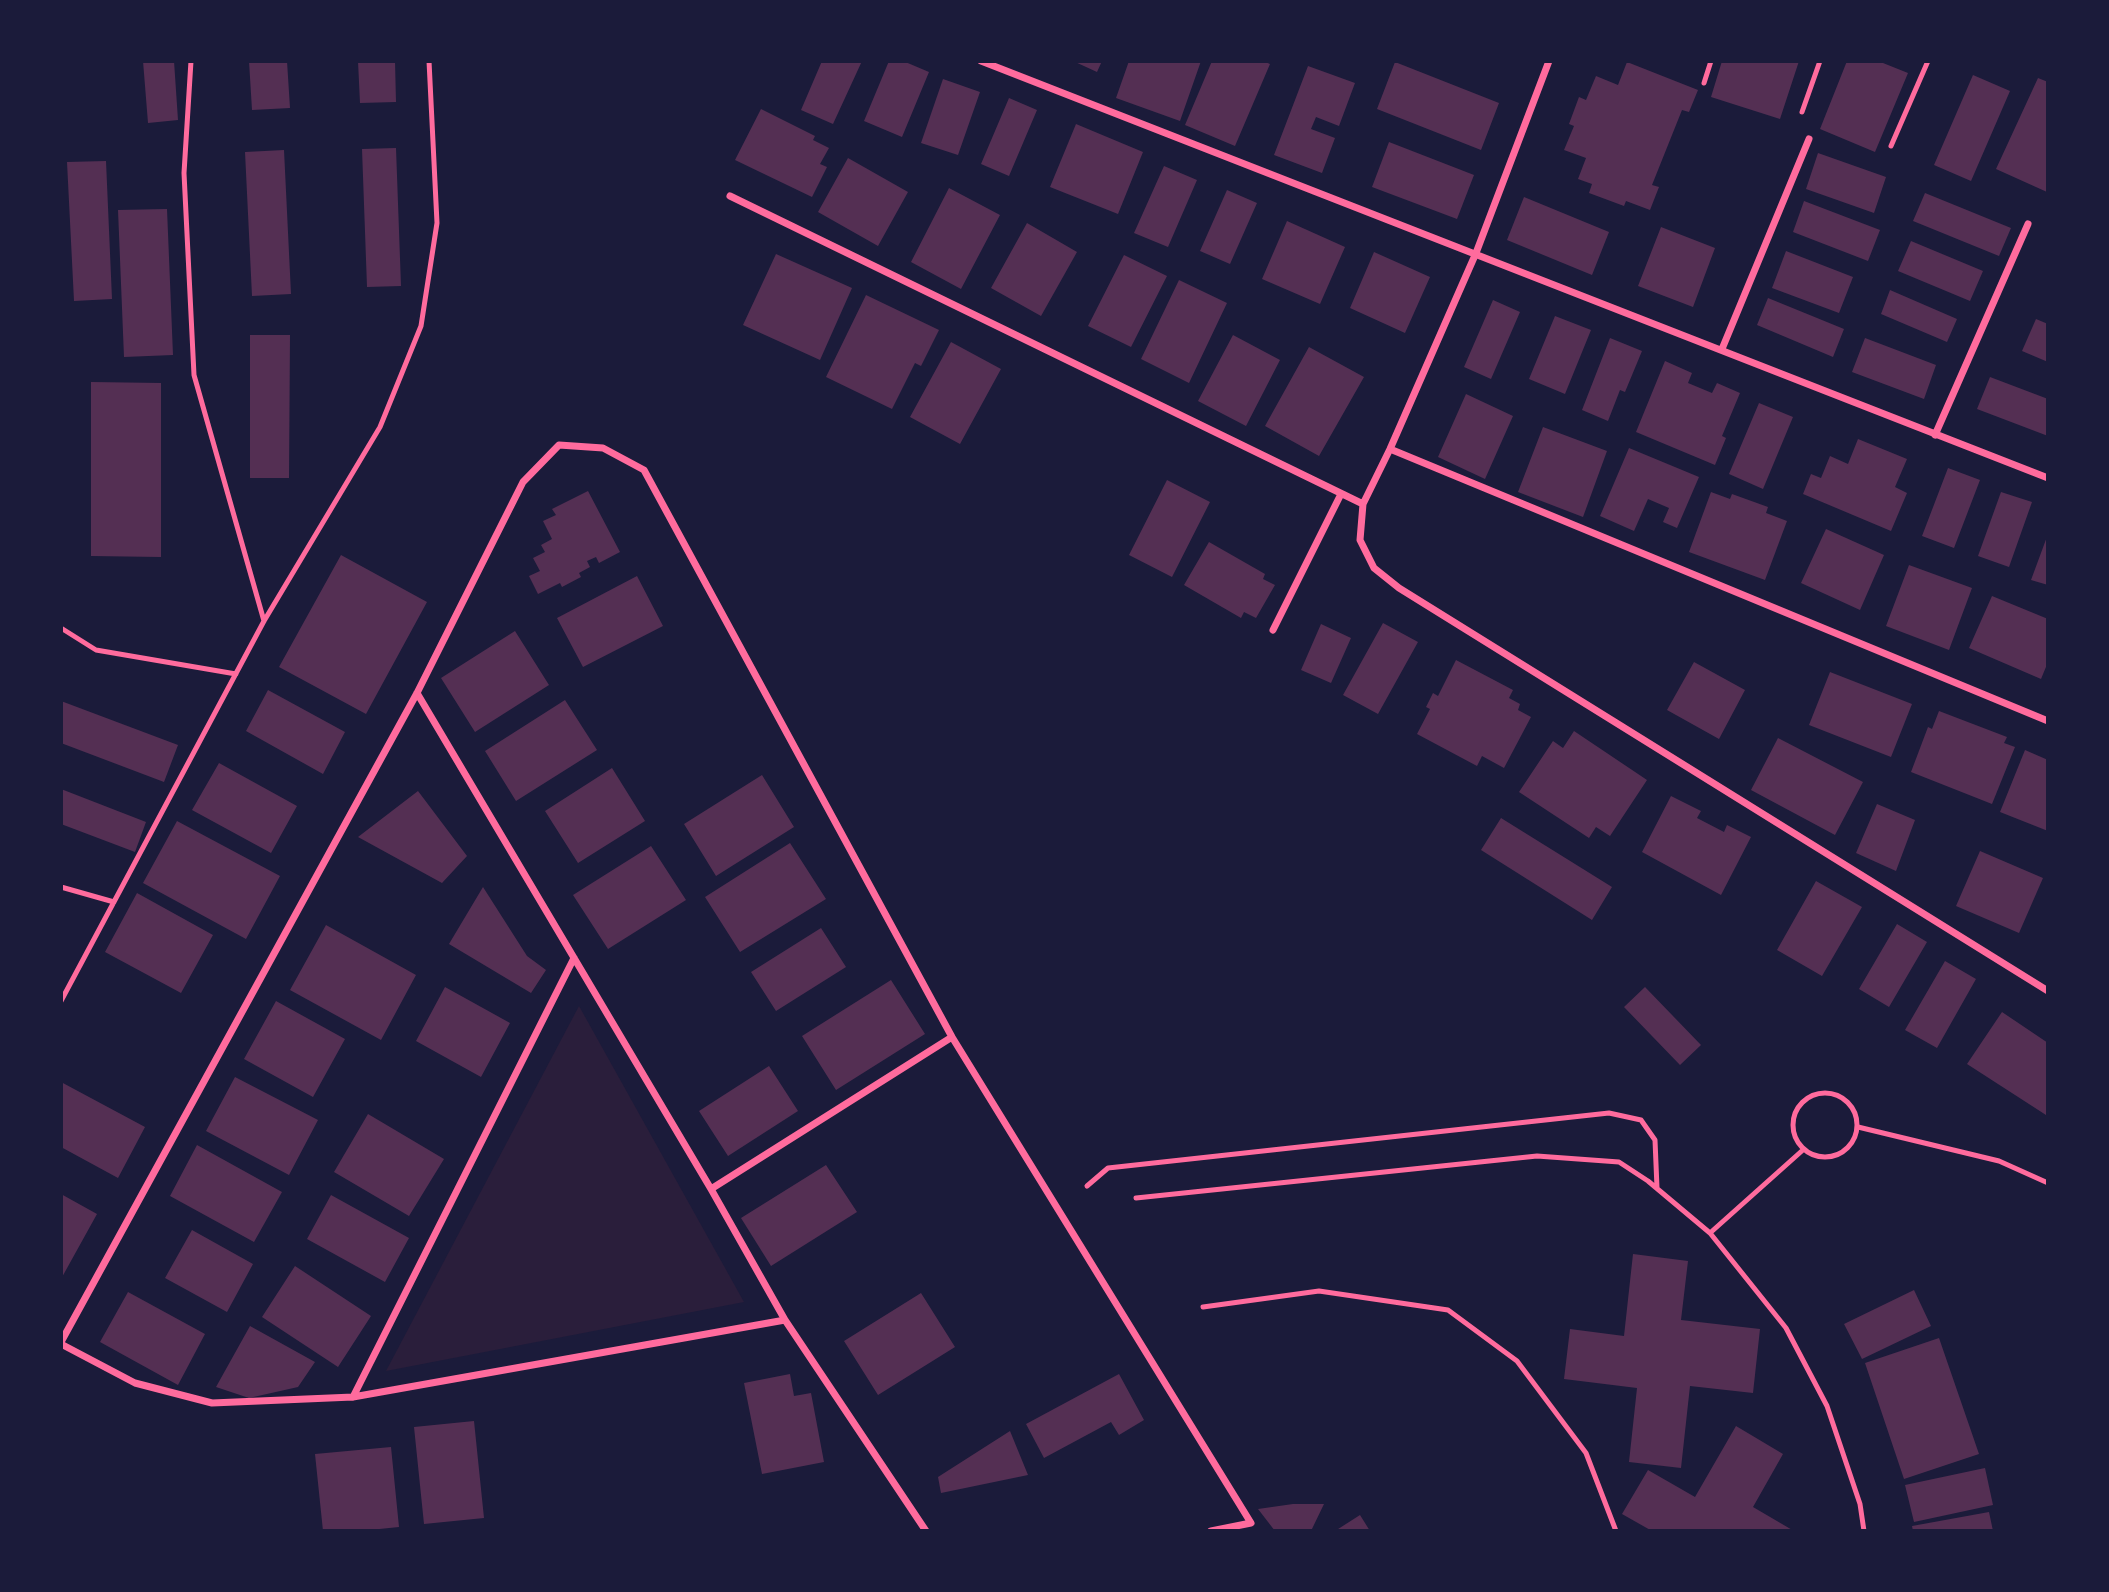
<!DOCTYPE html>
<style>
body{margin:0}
#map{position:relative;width:2109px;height:1592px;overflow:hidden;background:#1b1b3a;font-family:"Alegreya Sans",sans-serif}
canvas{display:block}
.frame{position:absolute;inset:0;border:63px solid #1b1b3a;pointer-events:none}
</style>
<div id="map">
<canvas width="2109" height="1592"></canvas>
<div class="frame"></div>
</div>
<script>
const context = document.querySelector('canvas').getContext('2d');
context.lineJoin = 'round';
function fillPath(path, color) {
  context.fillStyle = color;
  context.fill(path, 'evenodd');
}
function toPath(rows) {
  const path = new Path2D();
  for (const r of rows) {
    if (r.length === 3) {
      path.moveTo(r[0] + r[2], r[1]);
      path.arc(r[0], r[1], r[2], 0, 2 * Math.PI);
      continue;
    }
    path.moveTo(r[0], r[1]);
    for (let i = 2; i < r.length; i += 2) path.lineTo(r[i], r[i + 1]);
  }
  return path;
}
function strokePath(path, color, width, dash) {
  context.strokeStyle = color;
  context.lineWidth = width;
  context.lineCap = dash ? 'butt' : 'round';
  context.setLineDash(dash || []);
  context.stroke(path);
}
fillPath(toPath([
 [579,1006,744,1302,386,1371]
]), '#2a1e3b');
fillPath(toPath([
 [143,61,174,61,178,120,148,123],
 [249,61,287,61,290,108,252,110],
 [358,61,395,61,396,102,360,103],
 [822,61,862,61,833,124,801,110],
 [889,61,903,61,929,72,902,137,864,121],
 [1073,61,1102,61,1097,72],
 [1129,61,1201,61,1180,121,1116,98],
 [1212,61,1263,61,1270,64,1235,146,1185,125],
 [1722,61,1799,61,1780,119,1711,97],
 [1847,61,1878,61,1908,73,1875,152,1820,129],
 [1395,62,1499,103,1481,150,1377,109],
 [1627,62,1698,90,1689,112,1682,110,1652,185,1659,187,1650,210,1626,201,1624,206,1589,193,1592,184,1578,179,1586,158,1564,150,1574,126,1569,124,1579,97,1586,100,1596,76,1618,85],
 [1308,66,1355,83,1339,126,1316,117,1311,129,1335,138,1322,173,1274,155],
 [1973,75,2010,91,1971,181,1934,165],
 [2038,78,2048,82,2047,192,1996,169],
 [943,79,980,92,958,155,921,143],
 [1009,98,1037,110,1009,176,981,164],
 [761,109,815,136,813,140,829,148,820,164,827,167,812,197,735,160],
 [1076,124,1143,152,1118,214,1050,187],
 [1389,142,1474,175,1457,219,1372,187],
 [396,148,401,286,367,287,362,149],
 [284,150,291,294,252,296,245,152],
 [1818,153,1886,177,1874,213,1806,189],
 [848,158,908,192,878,246,818,212],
 [106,161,112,299,74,301,67,162],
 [1164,166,1197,180,1168,247,1134,233],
 [949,188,1000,215,961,289,911,262],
 [1227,190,1257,203,1230,264,1200,251],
 [1925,193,2011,228,1999,256,1913,221],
 [1524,197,1609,232,1592,275,1507,240],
 [1804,201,1880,230,1868,261,1793,232],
 [167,209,173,355,124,357,118,210],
 [1287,221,1345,247,1320,304,1262,279],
 [1027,223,1077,252,1041,316,991,288],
 [1661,227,1715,248,1693,307,1638,286],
 [1911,241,1983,271,1970,301,1898,271],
 [1786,251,1853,277,1839,313,1772,288],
 [1374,252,1430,277,1405,333,1350,308],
 [776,254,852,288,820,360,743,325],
 [1124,255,1167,276,1131,347,1088,326],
 [1179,280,1227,303,1189,383,1141,359],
 [1890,290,1957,319,1947,342,1881,314],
 [866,295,939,330,921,366,915,363,892,409,826,377],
 [1768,298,1844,329,1833,357,1757,325],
 [1493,300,1520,312,1491,379,1464,367],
 [1555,316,1591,330,1565,394,1529,379],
 [2036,319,2048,324,2048,362,2022,351],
 [250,335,290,335,289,478,250,478],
 [1233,335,1280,360,1246,426,1198,401],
 [1610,338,1642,351,1625,392,1620,390,1608,421,1582,410],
 [1865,338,1936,365,1924,399,1852,372],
 [951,342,1001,369,960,444,910,417],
 [1309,347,1364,377,1319,456,1265,426],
 [1665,361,1692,373,1688,383,1712,393,1717,383,1740,393,1722,436,1726,438,1715,465,1636,432],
 [1990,377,2048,399,2048,436,1977,409],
 [91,382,161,383,161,557,91,556],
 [1466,394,1513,416,1485,479,1438,457],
 [1759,403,1793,417,1763,489,1729,474],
 [1543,427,1607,451,1583,517,1518,492],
 [1858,439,1907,459,1895,487,1907,493,1891,531,1803,494,1811,474,1821,478,1830,456,1848,464],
 [1629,448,1699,477,1677,528,1663,522,1669,508,1648,499,1634,531,1600,516],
 [1948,468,1980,480,1954,548,1922,536],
 [1167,480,1210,502,1172,577,1129,555],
 [588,491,620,552,599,563,596,557,587,561,590,567,579,573,581,577,562,587,560,583,538,594,529,576,540,571,533,558,545,552,541,545,552,539,543,521,556,515,552,509],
 [1711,492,1730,499,1732,494,1768,507,1766,513,1787,521,1765,580,1689,552],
 [2001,492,2032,502,2009,567,1978,556],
 [1826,529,1884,555,1860,610,1801,583],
 [2048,534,2048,585,2031,580],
 [1209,542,1265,574,1263,579,1275,585,1256,618,1244,612,1241,618,1184,585],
 [341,555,427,602,366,714,279,667],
 [1909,565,1972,588,1949,650,1886,626],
 [637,576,663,626,583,667,557,618],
 [1992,596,2048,619,2048,662,2041,679,1969,648],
 [1383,623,1418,642,1378,714,1343,695],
 [1321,624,1351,638,1331,683,1301,670],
 [515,631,549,685,475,732,441,678],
 [1456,660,1513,690,1509,698,1520,704,1518,710,1531,717,1504,768,1482,756,1477,766,1417,734,1430,709,1426,707,1433,693,1438,696],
 [1694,662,1745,690,1719,739,1667,710],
 [1830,672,1912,704,1891,757,1809,725],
 [268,690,345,732,323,774,246,731],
 [565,700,597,750,516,801,485,751],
 [61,701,178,745,164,782,61,743],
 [1939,711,2007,737,2004,743,2015,747,1992,804,1911,772,1928,727,1932,729],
 [1574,731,1647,780,1610,836,1596,827,1589,838,1519,792,1553,741,1563,748],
 [1778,738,1863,782,1835,835,1751,790],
 [2025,750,2048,760,2048,831,2000,812],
 [219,763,297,806,271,853,192,810],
 [612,768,645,821,578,863,545,811],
 [762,775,794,827,716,876,684,824],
 [61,789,146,822,135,852,61,824],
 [418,791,467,856,442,883,358,837],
 [1671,796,1701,811,1697,818,1724,832,1727,825,1751,837,1721,895,1642,852],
 [1877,804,1915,820,1896,871,1856,853],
 [1501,818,1612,887,1592,920,1481,850],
 [177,821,280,876,246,939,143,883],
 [790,843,826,899,740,952,705,897],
 [651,846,686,900,608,949,573,895],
 [1980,851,2043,878,2019,933,1956,906],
 [1816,881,1862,907,1822,976,1777,950],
 [483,887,527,956,546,970,531,993,449,944],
 [137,893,213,935,181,993,105,952],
 [1897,924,1927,942,1889,1007,1859,989],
 [326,925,416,975,381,1040,290,990],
 [821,928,846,967,776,1011,751,972],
 [1945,961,1976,979,1937,1048,1905,1030],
 [891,980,925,1034,836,1090,802,1036],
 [445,987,510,1023,481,1077,416,1041],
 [1645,987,1701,1045,1680,1065,1624,1007],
 [276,1001,345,1039,313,1097,244,1059],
 [2002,1012,2048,1043,2048,1112,2046,1115,1967,1064],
 [769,1066,798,1111,728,1156,699,1111],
 [235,1077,318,1120,289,1175,206,1131],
 [61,1082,145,1127,118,1178,61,1147],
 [368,1114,444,1159,409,1216,334,1172],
 [197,1145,282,1192,254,1242,170,1196],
 [826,1165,857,1212,771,1266,741,1218],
 [61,1194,97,1214,61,1279],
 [331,1195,409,1238,385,1282,307,1239],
 [192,1230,253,1264,227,1312,165,1278],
 [1633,1254,1688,1261,1681,1320,1760,1329,1753,1393,1690,1386,1681,1468,1629,1462,1637,1388,1564,1379,1570,1329,1624,1336],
 [295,1266,371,1316,338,1367,262,1317],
 [1914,1290,1931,1326,1862,1359,1844,1324],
 [128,1292,205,1334,178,1385,100,1342],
 [921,1293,955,1347,878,1395,844,1341],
 [250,1326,315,1362,298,1387,249,1398,216,1387],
 [1939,1338,1979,1454,1904,1479,1865,1363],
 [790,1374,794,1396,811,1393,824,1462,762,1474,744,1383],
 [1119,1374,1144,1420,1119,1435,1111,1422,1044,1458,1026,1424],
 [474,1421,484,1518,424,1524,414,1427],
 [1736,1426,1783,1454,1753,1507,1794,1531,1652,1531,1622,1514,1648,1470,1695,1497],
 [1010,1431,1028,1475,941,1493,938,1477],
 [391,1447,399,1527,360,1531,323,1531,315,1454],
 [1985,1468,1993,1505,1914,1522,1905,1485],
 [1293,1504,1324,1504,1311,1531,1275,1531,1258,1509],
 [1989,1512,1993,1531,1913,1531,1912,1526],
 [1360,1515,1370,1531,1335,1531]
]), '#542f53');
strokePath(toPath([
 [191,61,184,173,194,375,264,621],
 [1704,83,1711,61],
 [1802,112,1820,61],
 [1891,146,1928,61],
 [61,628,96,650,236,674],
 [61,887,114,902],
 [61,1001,264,621,380,427,421,326,437,223,429,61],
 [1825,1125,32],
 [1858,1127,1999,1161,2048,1183],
 [1087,1186,1108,1168,1609,1113,1641,1120,1655,1140,1657,1188],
 [1136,1198,1537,1156,1619,1162,1648,1181,1710,1233,1786,1328,1827,1406,1860,1504,1864,1531],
 [1710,1233,1804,1149],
 [1203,1307,1319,1291,1448,1310,1517,1361,1586,1453,1616,1531]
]), '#ff6b9d', 5);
strokePath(toPath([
 [981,61,2048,478],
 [730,196,1363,504,1360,540,1374,568,1399,588,2048,991],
 [1722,349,1809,139],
 [1935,435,2028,224],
 [1390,449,2048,721],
 [1363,504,1390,449,1476,253,1549,61],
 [1273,630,1341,494],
 [417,693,711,1189,785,1320,926,1531],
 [711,1189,952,1037],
 [61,1342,417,693,523,482,559,445,603,448,644,470,952,1037,1251,1523,1211,1531],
 [61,1344,135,1383,212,1403,353,1397,785,1320],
 [353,1397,574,958]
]), '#ff6b9d', 7);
</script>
